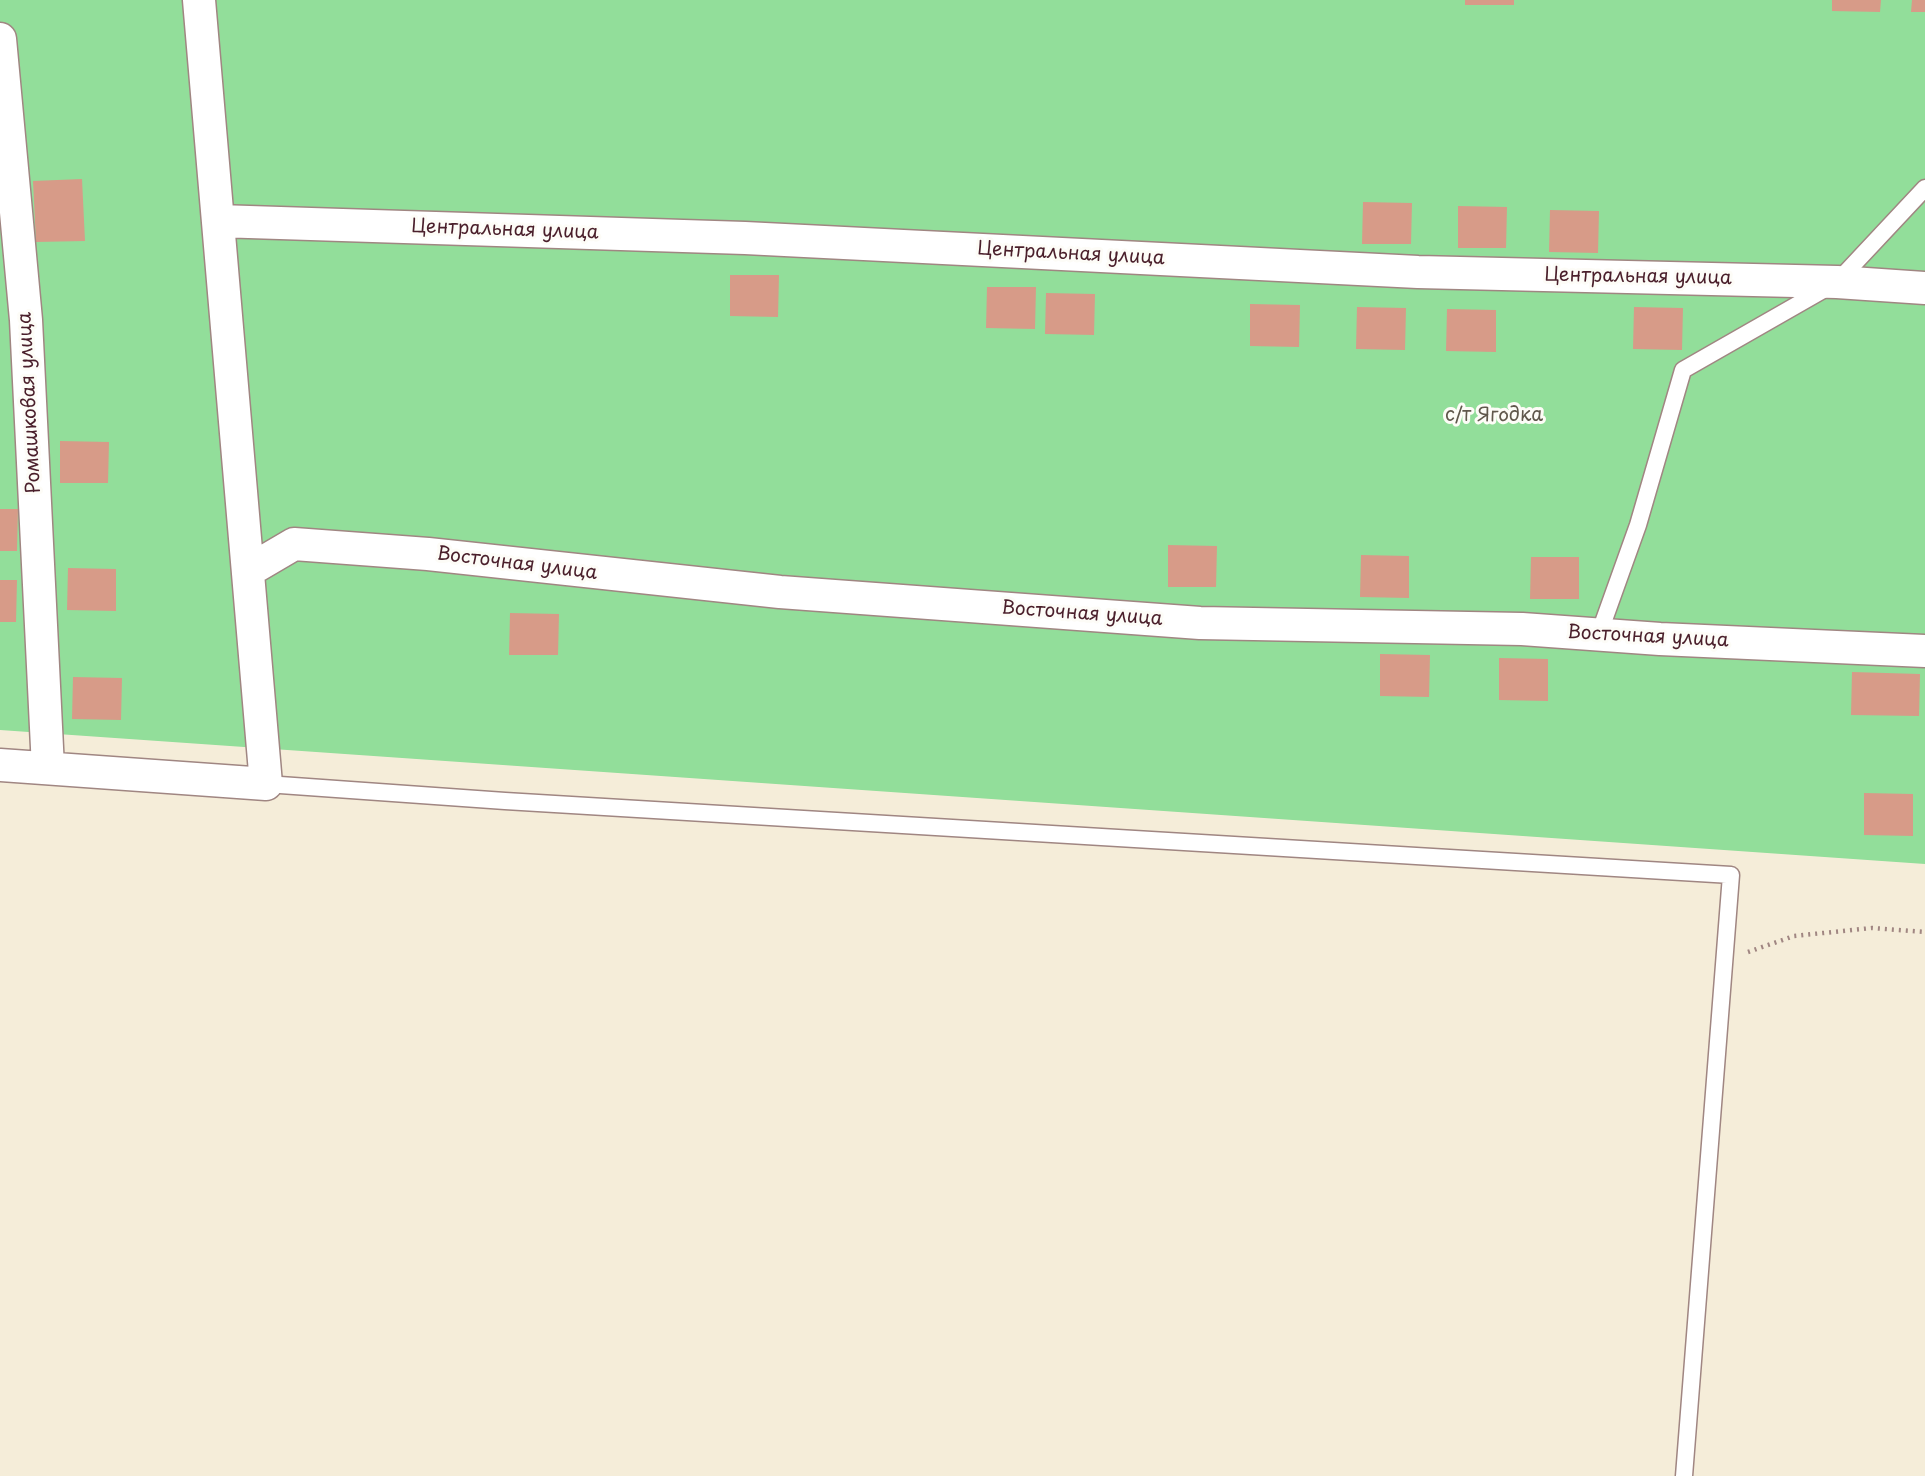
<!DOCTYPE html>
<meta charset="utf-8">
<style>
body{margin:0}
canvas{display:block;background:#f5edd9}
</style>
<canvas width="1925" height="1476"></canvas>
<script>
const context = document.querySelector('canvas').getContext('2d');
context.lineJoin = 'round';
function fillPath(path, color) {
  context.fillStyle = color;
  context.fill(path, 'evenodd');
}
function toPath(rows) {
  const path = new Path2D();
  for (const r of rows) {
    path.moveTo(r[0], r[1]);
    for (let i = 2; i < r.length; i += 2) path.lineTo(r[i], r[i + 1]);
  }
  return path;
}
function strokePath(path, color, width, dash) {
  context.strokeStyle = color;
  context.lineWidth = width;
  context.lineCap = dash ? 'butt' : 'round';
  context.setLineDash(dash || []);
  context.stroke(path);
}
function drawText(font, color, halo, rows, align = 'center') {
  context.font = font + ' "Playpen Sans",sans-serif';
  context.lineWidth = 6;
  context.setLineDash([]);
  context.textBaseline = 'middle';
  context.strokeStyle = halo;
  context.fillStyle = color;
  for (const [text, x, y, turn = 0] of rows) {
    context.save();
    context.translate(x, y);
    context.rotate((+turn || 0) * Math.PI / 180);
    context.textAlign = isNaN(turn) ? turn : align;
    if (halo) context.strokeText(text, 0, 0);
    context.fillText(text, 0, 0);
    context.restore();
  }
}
fillPath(toPath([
 [0,0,1925,0,1925,864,0,730]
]), '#92de9a');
fillPath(toPath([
 [1465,0,1514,0,1514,5,1465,5],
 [1832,0,1881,0,1880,12,1832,11],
 [1912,0,1925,0,1925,12,1911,12],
 [82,179,85,241,36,242,33,181],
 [1363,202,1412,203,1411,244,1362,244],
 [1458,206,1507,207,1506,248,1458,248],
 [1550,210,1599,211,1598,253,1549,252],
 [730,275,779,275,778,317,730,316],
 [987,287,1036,287,1035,329,986,328],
 [1046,293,1095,294,1094,335,1045,334],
 [1250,304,1300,305,1299,347,1250,346],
 [1357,307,1406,308,1405,350,1356,349],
 [1634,307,1683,308,1682,350,1633,349],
 [1447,309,1496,310,1496,352,1446,351],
 [60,441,109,442,108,483,60,483],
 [0,509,18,509,17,551,0,551],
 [1168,545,1217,546,1216,587,1168,587],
 [1361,555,1409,556,1409,598,1360,597],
 [1531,557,1579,557,1579,599,1530,599],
 [68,568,116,569,116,611,67,610],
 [0,580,17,580,16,622,0,622],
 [510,613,559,614,558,655,509,655],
 [1380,654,1430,655,1429,697,1380,696],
 [1499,658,1548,659,1548,701,1499,700],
 [1852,672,1920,674,1919,716,1851,715],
 [73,677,122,678,121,720,72,719],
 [1864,793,1913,794,1913,836,1864,835]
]), '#d79b88');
const lane = toPath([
 [1599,634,1638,525,1683,370,1837,282,1925,188],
 [266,784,505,801,1731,875,1684,1476]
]);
const street = toPath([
 [0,39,26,320,48,768],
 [218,221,745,238,1418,272,1837,282,1925,288],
 [248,571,294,544,428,554,780,592,1200,623,1522,629,1660,639,1925,651],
 [0,765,266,784,199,0]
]);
strokePath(lane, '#a08682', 19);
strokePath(street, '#a08682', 35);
strokePath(toPath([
 [1748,952,1794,936,1872,928,1925,932]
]), '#a08682', 4.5, [2, 5]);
strokePath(lane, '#fff', 16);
strokePath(street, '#fff', 32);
drawText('19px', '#4a1f2b', '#fdfcf7', [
 ["Центральная улица",505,230,2],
 ["Центральная улица",1071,254,3],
 ["Центральная улица",1638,277,1],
 ["Ромашковая улица",30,403,-93],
 ["Восточная улица",517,564,7],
 ["Восточная улица",1082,614,4],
 ["Восточная улица",1648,637,3]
]);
drawText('19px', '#60584c', '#fdfcf7', [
 ["с/т Ягодка",1494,416]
]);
</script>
